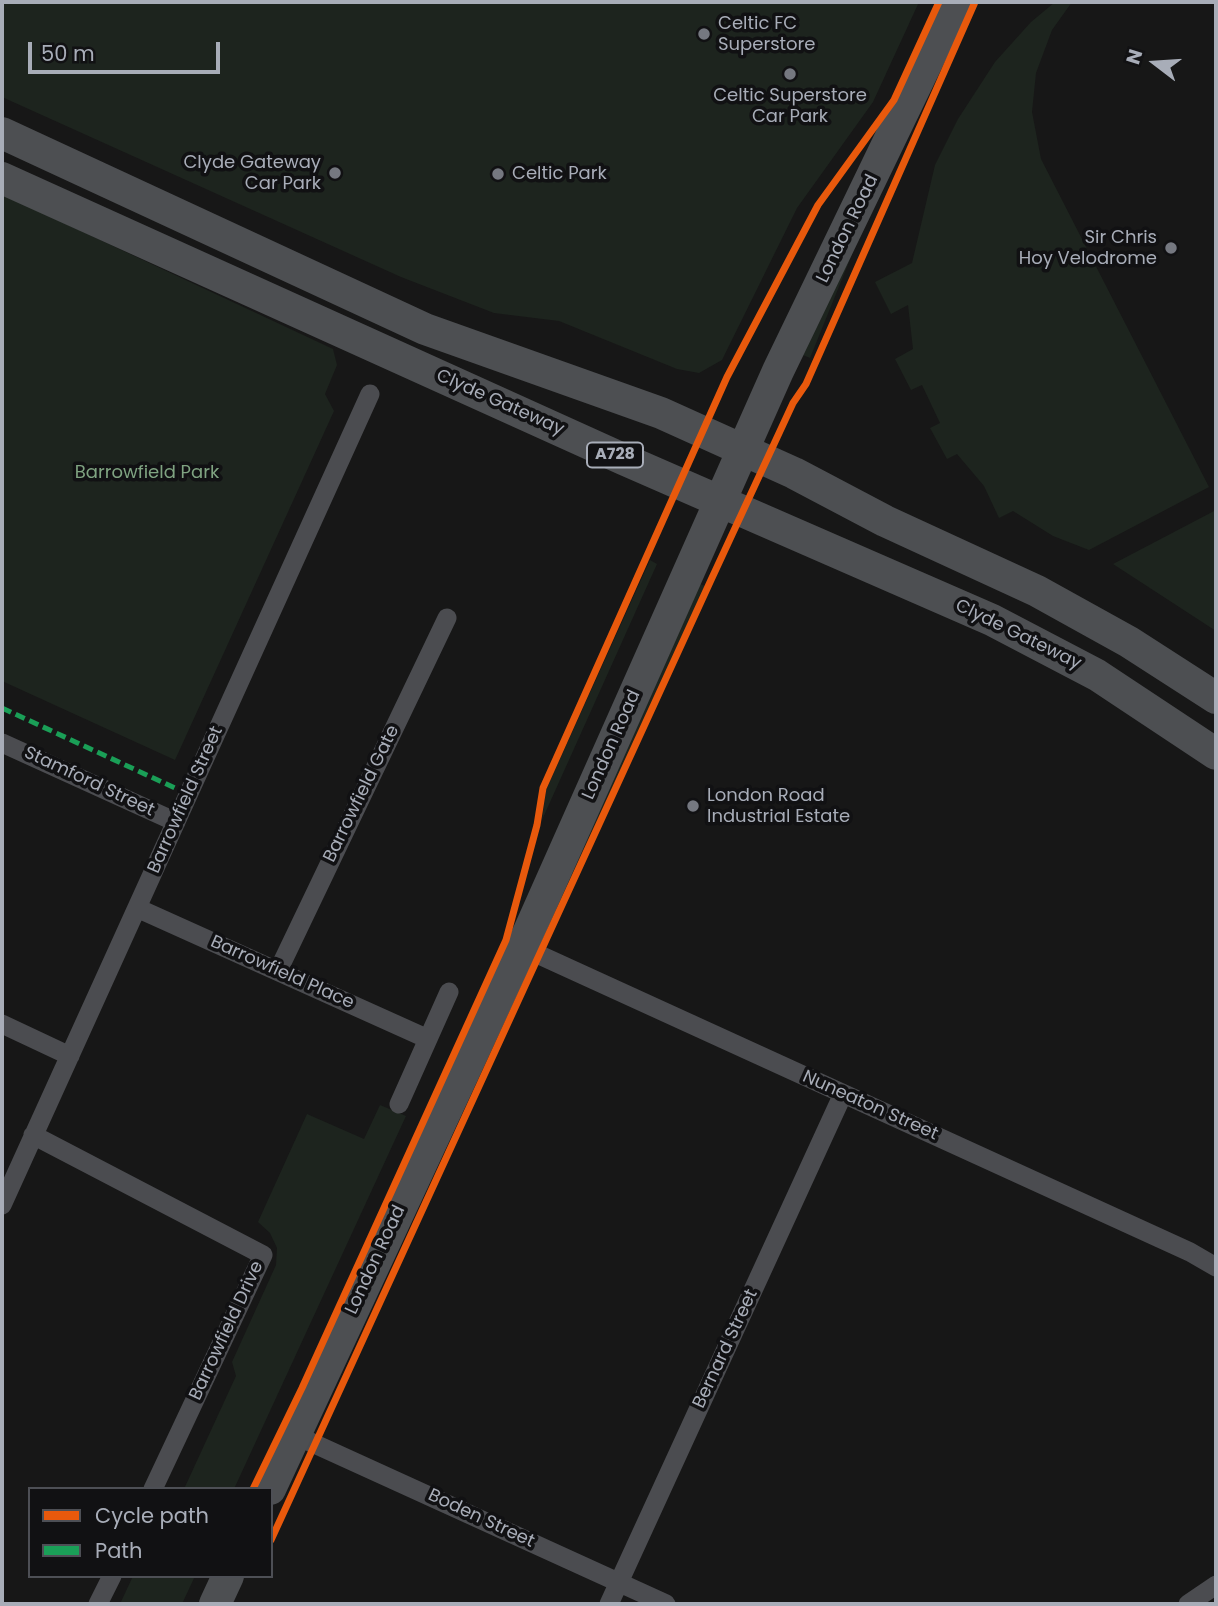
<!DOCTYPE html>
<style>
body{margin:0}
#map{position:relative;width:1218px;height:1606px;overflow:hidden;background:#171717;font-family:Poppins,sans-serif}
canvas{display:block}
.frame{position:absolute;inset:0;border:4px solid #a8adb8;pointer-events:none}
.legend{position:absolute;left:28px;top:1487px;width:245px;height:91px;box-sizing:border-box;background:#111113;border:2px solid #4d4f55;margin:0;padding:9px 12px;list-style:none;font-size:21px;color:#a8adb8}
.legend li{display:flex;align-items:center;gap:14px;height:35px}
.legend b{width:35px;border:2px solid #4d4f55}
.north{position:absolute;left:1120px;top:28px;width:70px;height:70px;-webkit-text-stroke:5px #111113;paint-order:stroke;rotate:287deg;font-size:19px;font-weight:700;line-height:28px;text-align:center;color:#a8adb8}
.north::after{content:'';display:block;margin:auto;width:24px;height:32px;background:#a8adb8;clip-path:polygon(50% 0,100% 100%,50% 72%,0 100%)}
.scale{position:absolute;left:28px;top:42px;width:192px;height:32px;box-sizing:border-box;border:4px solid #a8adb8;border-top:0;padding-left:9px;font-size:21px;line-height:24px;white-space:nowrap;color:#a8adb8;-webkit-text-stroke:5px #111113;paint-order:stroke}
</style>
<div id="map">
<canvas width="1218" height="1606"></canvas>
<div class="frame"></div>
<ul class="legend">
<li><b style="height:9px;background:#e8590c"></b>Cycle path</li>
<li><b style="height:9px;background:#1a9f57"></b>Path</li>
</ul>
<div class="north">N</div>
<div class="scale">50 m</div>
</div>
<script>
const context = document.querySelector('canvas').getContext('2d');
context.lineJoin = 'round';
function fillPath(path, color) {
  context.fillStyle = color;
  context.fill(path, 'evenodd');
}
function toPath(rows) {
  const path = new Path2D();
  for (const r of rows) {
    path.moveTo(r[0], r[1]);
    for (let i = 2; i < r.length; i += 2) path.lineTo(r[i], r[i + 1]);
  }
  return path;
}
function strokePath(path, color, width, dash) {
  context.strokeStyle = color;
  context.lineWidth = width;
  context.lineCap = dash ? 'butt' : 'round';
  context.setLineDash(dash || []);
  context.stroke(path);
}
function drawText(font, color, halo, rows, align = 'center') {
  context.font = font + ' Poppins,sans-serif';
  context.lineWidth = 7;
  context.setLineDash([]);
  context.textBaseline = 'middle';
  context.strokeStyle = halo;
  context.fillStyle = color;
  for (const [text, x, y, turn = 0] of rows) {
    context.save();
    context.translate(x, y);
    context.rotate((+turn || 0) * Math.PI / 180);
    context.textAlign = isNaN(turn) ? turn : align;
    if (halo) context.strokeText(text, 0, 0);
    context.fillText(text, 0, 0);
    context.restore();
  }
}
fillPath(toPath([
 [2,2,919,2,873,102,797,208,722,360,699,373,677,369,559,321,494,313,401,277,2,97],
 [1055,2,1072,2,1052,30,1036,73,1032,112,1041,159,1209,487,1089,550,1053,536,1013,511,999,518,984,486,957,454,947,459,930,428,940,423,922,385,911,390,895,359,913,349,908,305,891,314,875,282,912,263,935,165,958,119,995,62,1031,22],
 [2,194,333,349,337,365,325,394,334,411,175,760,2,681],
 [868,215,810,358,796,352],
 [1216,510,1216,631,1113,564],
 [650,560,657,564,542,820,546,790],
 [693,581,705,586,550,925,566,864],
 [380,1105,406,1116,234,1489,184,1489,236,1376,232,1362,276,1265,277,1248,270,1233,258,1222,307,1114,364,1139],
 [133,1576,195,1576,182,1604,120,1604]
]), '#1d241e');
strokePath(toPath([
 [2,743,176,822],
 [137,908,428,1039],
 [522,947,1190,1252,1216,1267],
 [278,971,447,618],
 [2,1024,70,1056],
 [399,1104,449,992],
 [33,1135,263,1255,153,1489],
 [2,1205,370,394],
 [295,1435,666,1604],
 [98,1604,112,1576],
 [609,1604,843,1094],
 [1188,1604,1216,1585]
]), '#4b4c50', 19);
strokePath(toPath([
 [2,133,425,329,661,413,794,473,885,521,1037,591,1129,642,1216,698],
 [2,178,623,459,992,620,1097,675,1216,754],
 [270,1489,522,947,778,371,956,2],
 [215,1604,228,1576]
]), '#4d4f52', 32);
strokePath(toPath([
 [2,708,188,794]
]), '#1a9f57', 5, [10, 5]);
strokePath(toPath([
 [253,1489,302,1388,506,940,537,825,543,788,727,377,818,205,894,100,939,2],
 [271,1540,711,580,793,403,806,384,975,2]
]), '#e8590c', 7);
for (const [x, y, r, color] of [
 [704,34,7,"#757880"],
 [790,74,7,"#757880"],
 [335,173,7,"#757880"],
 [498,174,7,"#757880"],
 [1171,248,7,"#757880"],
 [693,806,7,"#757880"]
]) {
  const dot = new Path2D();
  dot.arc(x, y, r, 0, 2 * Math.PI);
  context.fillStyle = color;
  context.fill(dot);
  strokePath(dot, '#111113', 2.5);
}
for (const [x, y, w] of [
 [615,455,56]
]) {
  const box = new Path2D();
  box.roundRect(x - w / 2, y - 12.5, w, 25, 5);
  context.fillStyle = '#111113';
  context.fill(box);
  strokePath(box, '#a8adb8', 2);
}
drawText('bold 16px', '#a8adb8', null, [
 ["A728",615,455]
]);
drawText('18px', '#a8adb8', '#111113', [
 ["Celtic FC",718,24],
 ["Superstore",718,45],
 ["Celtic Superstore",790,96,"center"],
 ["Car Park",790,117,"center"],
 ["Clyde Gateway",321,163,"right"],
 ["Car Park",321,184,"right"],
 ["Celtic Park",512,174],
 ["Sir Chris",1157,238,"right"],
 ["Hoy Velodrome",1157,259,"right"],
 ["London Road",707,796],
 ["Industrial Estate",707,817]
], 'left');
drawText('18px', '#a8adb8', '#111113', [
 ["London Road",848,229,-64],
 ["Clyde Gateway",500,403,24],
 ["Clyde Gateway",1018,635,26],
 ["London Road",612,745,-66],
 ["Stamford Street",89,782,25],
 ["Barrowfield Gate",362,794,-64],
 ["Barrowfield Street",186,800,-66],
 ["Barrowfield Place",282,973,24],
 ["Nuneaton Street",870,1106,24],
 ["London Road",376,1260,-65],
 ["Barrowfield Drive",227,1331,-65],
 ["Bernard Street",726,1349,-65],
 ["Boden Street",481,1519,25]
]);
drawText('18px', '#7fa381', '#111113', [
 ["Barrowfield Park",147,473]
]);
</script>
